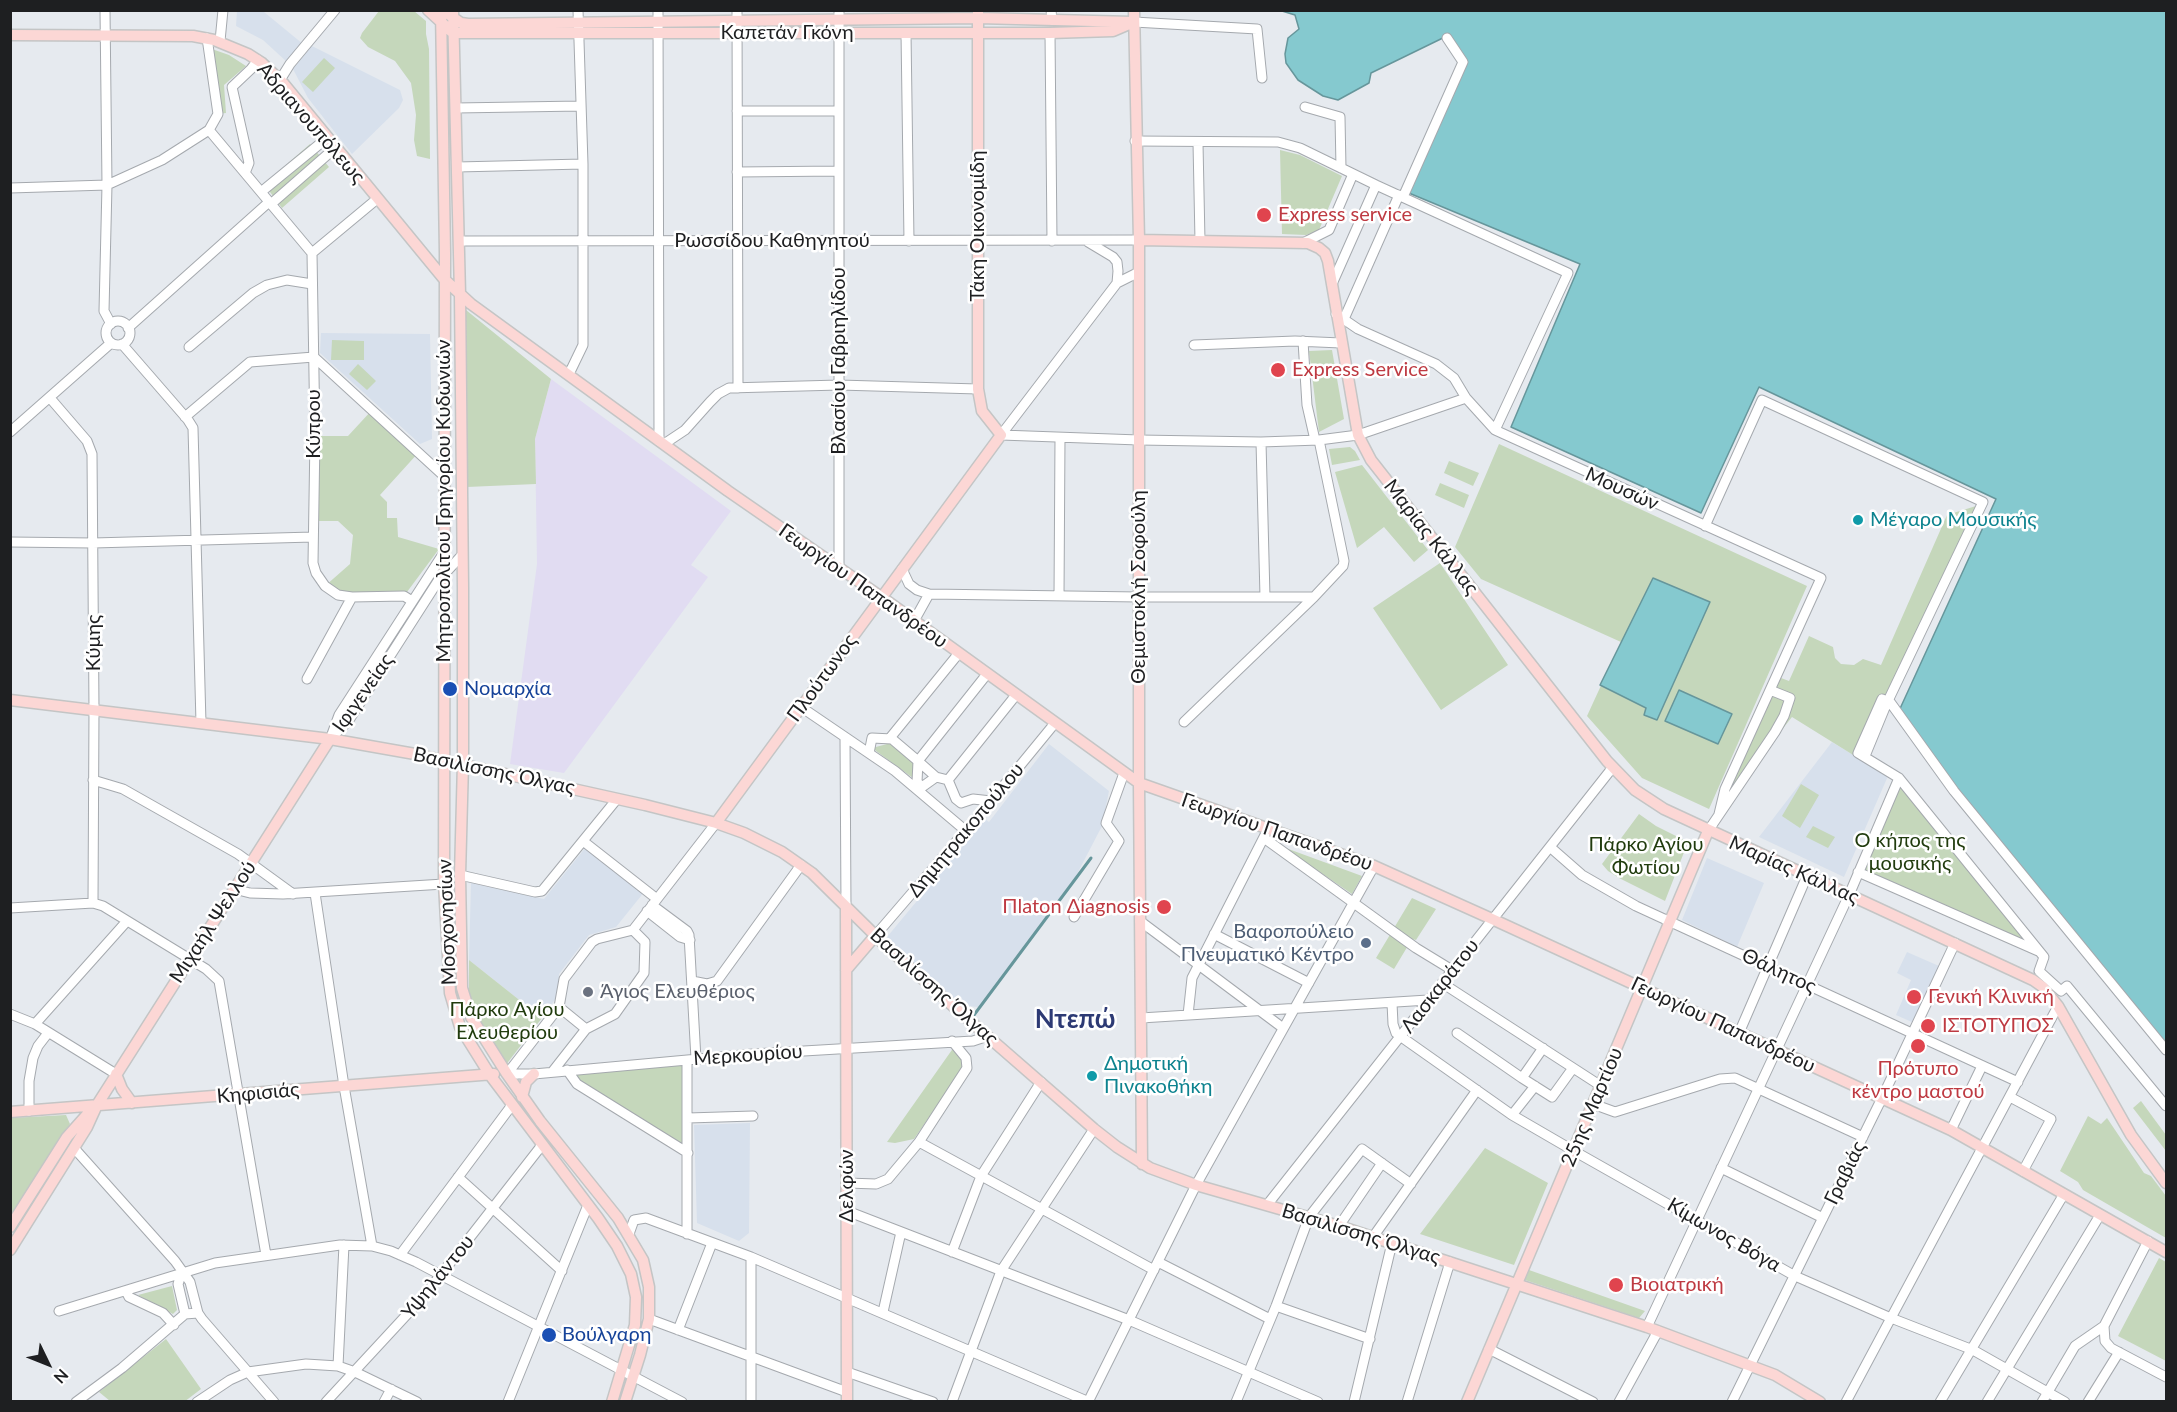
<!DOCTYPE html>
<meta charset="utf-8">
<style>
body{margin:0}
#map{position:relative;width:2177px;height:1412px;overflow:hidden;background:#e6eaef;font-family:Lato,sans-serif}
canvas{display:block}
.frame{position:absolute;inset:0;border:12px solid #1e1f21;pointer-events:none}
.north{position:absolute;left:18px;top:1334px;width:60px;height:60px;-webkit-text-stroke:4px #fff;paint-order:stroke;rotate:133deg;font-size:16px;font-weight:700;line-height:24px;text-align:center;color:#1e1f21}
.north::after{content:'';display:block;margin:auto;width:21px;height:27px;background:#1e1f21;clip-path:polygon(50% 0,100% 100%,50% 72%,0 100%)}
</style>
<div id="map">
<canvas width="2177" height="1412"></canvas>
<div class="frame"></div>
<div class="north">N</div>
</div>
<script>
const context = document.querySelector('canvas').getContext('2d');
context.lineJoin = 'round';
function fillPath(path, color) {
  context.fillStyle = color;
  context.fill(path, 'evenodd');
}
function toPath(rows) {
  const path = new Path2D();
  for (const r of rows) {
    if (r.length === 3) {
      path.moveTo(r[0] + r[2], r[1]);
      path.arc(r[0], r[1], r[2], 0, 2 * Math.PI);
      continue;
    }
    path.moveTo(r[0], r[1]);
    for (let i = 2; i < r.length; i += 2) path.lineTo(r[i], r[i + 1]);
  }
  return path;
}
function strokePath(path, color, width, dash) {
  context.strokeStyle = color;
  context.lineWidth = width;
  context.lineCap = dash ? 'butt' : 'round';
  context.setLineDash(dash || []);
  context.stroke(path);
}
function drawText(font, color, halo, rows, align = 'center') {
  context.font = font + ' Lato,sans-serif';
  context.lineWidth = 5;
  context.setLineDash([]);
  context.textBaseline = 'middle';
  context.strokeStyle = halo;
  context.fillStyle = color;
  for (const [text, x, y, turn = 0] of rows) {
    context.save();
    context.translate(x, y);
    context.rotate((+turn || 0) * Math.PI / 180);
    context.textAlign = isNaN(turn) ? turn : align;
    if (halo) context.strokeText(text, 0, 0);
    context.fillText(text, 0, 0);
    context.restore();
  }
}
fillPath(toPath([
 [551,379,731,511,691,565,708,577,564,773,510,764,537,564,535,439]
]), '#e1dcf2');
fillPath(toPath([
 [237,11,265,11,264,12,303,44,287,62,263,40,236,26],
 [312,46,400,90,403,100,399,108,352,154,308,98,293,69],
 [321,333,430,334,432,439,420,444,320,353],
 [1832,742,1888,776,1844,877,1759,837],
 [1049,744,1109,791,1102,826,1076,876,978,1007,959,1005,887,937,985,819,989,822],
 [586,847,645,891,616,927,589,935,559,974,558,995,542,1018,469,960,471,883,544,899],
 [1707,858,1764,883,1737,947,1682,920],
 [1907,952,1939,966,1914,1023,1896,1015,1911,980,1897,973],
 [750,1123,749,1233,739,1241,697,1223,694,1125]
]), '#d7e0ec');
fillPath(toPath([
 [379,11,414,11,426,21,426,34,429,49,430,159,417,156,414,140,416,115,411,83,395,61,368,47,360,38,362,33],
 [209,48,229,55,246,66,224,85,226,113,218,114],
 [324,58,335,68,313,92,302,82],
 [310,144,329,167,282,208,264,184],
 [1280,150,1300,155,1342,176,1319,230,1306,235,1282,234],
 [466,310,551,379,535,439,536,484,467,487],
 [332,340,364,341,364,360,331,360],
 [1332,350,1344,419,1319,432,1309,351],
 [358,364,376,381,367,390,349,374],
 [372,410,419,452,380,495,387,502,387,518,397,518,398,537,439,549,404,596,352,597,325,586,350,564,353,535,338,521,314,521,315,436,348,436],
 [1499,444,1807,586,1709,809,1642,778,1587,716,1621,642,1481,579,1455,547],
 [1350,447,1355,451,1360,460,1332,465,1329,449],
 [1449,461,1479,473,1473,486,1444,473],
 [1362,465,1428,550,1414,562,1384,527,1357,548,1335,472],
 [1440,483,1469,495,1464,508,1435,495],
 [1976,506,1858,758,1792,717,1719,809,1781,678,1789,681,1809,636,1833,647,1835,658,1841,664,1854,665,1863,659,1881,665,1947,515],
 [1440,563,1508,665,1441,710,1373,608],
 [891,743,915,762,913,778,872,748],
 [1899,778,2040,952,1858,872],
 [1801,784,1819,795,1800,828,1782,816],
 [1639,814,1656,826,1688,842,1665,901,1619,878,1608,871,1602,864],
 [1813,826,1835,837,1828,848,1806,837],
 [1283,847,1362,876,1352,894],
 [1412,898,1436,909,1416,940,1412,939,1394,969,1376,958],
 [469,960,542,1018,505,1066,471,1009,469,1000],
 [954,1047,965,1065,914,1139,895,1143,887,1142],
 [687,1060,688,1153,570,1075],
 [2141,1101,2166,1135,2166,1151,2133,1108],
 [66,1115,70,1124,11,1217,11,1118],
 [2088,1116,2101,1124,2107,1118,2144,1173,2151,1176,2166,1196,2166,1238,2083,1190,2078,1182,2060,1171],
 [1485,1148,1548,1183,1514,1265,1420,1234],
 [2159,1258,2166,1262,2166,1361,2118,1336],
 [1529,1270,1645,1311,1639,1318,1525,1280],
 [172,1286,177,1310,173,1314,138,1295],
 [166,1339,201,1389,184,1402,110,1401,99,1392]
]), '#c5d7bb');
const water = toPath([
 [1282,11,2166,11,2166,1046,1955,789,1898,713,1996,499,1759,387,1701,513,1511,427,1580,264,1404,191,1465,64,1449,35,1371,73,1369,83,1338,100,1323,96,1298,80,1286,63,1285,54,1288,38,1299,29,1295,15,1282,11],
 [1653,578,1710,602,1657,720,1644,715,1646,708,1600,685,1653,578],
 [1679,690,1732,714,1718,744,1665,721,1679,690]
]);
fillPath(water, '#85c9cf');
strokePath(water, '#66969b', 1.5);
strokePath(toPath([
 [971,1019,1091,858]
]), '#66969b', 3);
const minor = toPath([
 [105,10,107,185,104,311,111,324],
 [658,10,659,441],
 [737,10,738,388],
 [1051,10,1052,20],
 [1134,22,1257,29,1262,78],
 [906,33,909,241],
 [1050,33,1052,241],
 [220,41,223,10],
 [280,80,290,64,335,10],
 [1305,107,1340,117,1341,168],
 [456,108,581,106],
 [737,111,839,111],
 [209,130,312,253],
 [1135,141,1278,142,1300,148,1376,185,1568,273,1495,430],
 [1198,143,1200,241],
 [457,167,583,164],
 [737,172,839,171],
 [245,173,249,163,232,87,251,69,258,60],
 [10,188,107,185,162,160,209,130,218,114,207,38],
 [261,192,327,138],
 [1403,197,1463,62,1447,38],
 [271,204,335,148],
 [459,241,1139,240],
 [1088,242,1113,257,1117,262,1118,271,1117,283],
 [1303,243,1329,230,1353,174],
 [312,253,315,436,313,563,316,573,325,586,338,595,352,597,404,596,412,601],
 [312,253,377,199],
 [1332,284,1376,185],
 [1336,314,1358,329,1436,364,1454,378,1466,398,1495,430,1821,578,1770,690],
 [1344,319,1399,195],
 [118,333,12],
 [128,328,269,202],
 [1303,341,1307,405,1315,440],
 [122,344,188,420,193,428,201,723],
 [1194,345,1295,341,1341,343],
 [189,347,253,293,267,285,287,280,312,284],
 [569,374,583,345,583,164,578,10],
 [50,398,87,441,92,454,94,710,93,903],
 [185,417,250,362,314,357,445,477],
 [10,432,111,343],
 [1001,435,1139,440,1261,442,1319,440,1358,435,1466,398],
 [1001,435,1117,283,1139,272],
 [1261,442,1265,597],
 [664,444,685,430,710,402,718,394,729,388,839,385,978,389],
 [1705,526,1762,400,1983,502,1886,705,1865,756],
 [10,542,93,543,313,537],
 [839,568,839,10],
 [902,569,909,584,917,590,929,594,1139,597,1314,597],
 [1059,596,1060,438],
 [914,621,929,594],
 [987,674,918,761,936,777,948,780,956,799,961,803,973,799,991,801],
 [307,679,352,597],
 [801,707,895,771,966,831],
 [1184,722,1314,597,1343,566,1344,561,1319,440],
 [331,737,339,715,445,551],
 [845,737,846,907],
 [890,738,959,653],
 [330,739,349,720,438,581,462,555],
 [869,753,872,738,892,739,918,761,917,782,922,787,936,777],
 [93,780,123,789,238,854,293,894],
 [948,780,1016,695],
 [1708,831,1775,732,1784,716,1790,698,1770,690,1725,789,1719,814],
 [1264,838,1416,948,1452,970],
 [583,841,657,899],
 [1550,847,1582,875,1636,906,2018,1082],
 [1858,872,2038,951],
 [460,875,535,892,542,891,617,799],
 [234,889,250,893,283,894,444,884],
 [315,893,344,1086,372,1246],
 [652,905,687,931,689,935,696,1059],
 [10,908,93,903,103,906,206,969,219,981,266,1255],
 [647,911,680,937,690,940],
 [1074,917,1119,841,1106,823,1124,773],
 [1140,921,1283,1028],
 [1214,934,1309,983],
 [875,936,991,801,1055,723],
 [692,981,707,984,717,981,801,865],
 [1442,983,1601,1086],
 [1392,1003,1393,1024,1396,1033,1400,1036,1512,1115,1574,1151,1795,1276,1891,1318,1973,1350,2065,1402],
 [559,1007,586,1029],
 [10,1014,35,1024,116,1074],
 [1188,1015,1192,978,1265,835],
 [1141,1018,1428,1000],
 [35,1024,127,921],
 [1457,1033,1522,1078,1543,1048],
 [1739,1033,1807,876],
 [2166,1050,1954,791,1890,702,1882,699,1858,753,1899,778,2044,957,2039,971,2061,991,2067,986,2166,1106],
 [687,1060,687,1234],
 [567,1070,577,1084,688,1153],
 [553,1071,586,1029,615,1014,644,973,645,942,633,930],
 [507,1074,534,1074,753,1054,973,1041,988,1036],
 [507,1074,559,1007,564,979,592,942,597,939,633,930,716,823],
 [1522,1078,1552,1097,1573,1068],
 [2010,1097,2051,1119,2023,1171],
 [1593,1104,1615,1112,1720,1079,1735,1078,1863,1137],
 [29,1111,29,1081,33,1058,38,1046,48,1033],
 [1512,1115,1535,1086],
 [688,1118,753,1116],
 [1951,1130,1982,1066],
 [919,1142,1154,1270],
 [74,1148,175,1261,190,1282,198,1313,202,1319,274,1402],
 [1721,1168,1823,1218],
 [458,1177,562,1271],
 [847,1183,876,1184,888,1179,919,1142,967,1068,966,1058,952,1041],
 [1267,1205,1613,767],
 [847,1211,1129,1320,1318,1402],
 [1339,1226,1382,1163],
 [629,1234,634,1220,646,1218,751,1257,1089,1402],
 [1373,1237,1477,1090],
 [952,1252,981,1176,1041,1082],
 [400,1255,512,1105],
 [1158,1262,1270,1319],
 [182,1272,178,1284,185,1314],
 [126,1291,129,1297,163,1313,174,1325],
 [1276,1306,1370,1339],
 [59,1311,215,1263,340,1245,372,1246,391,1251,416,1262,682,1402],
 [883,1312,901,1232],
 [649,1319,847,1392],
 [2104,1326,2105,1341,2111,1348,2166,1377],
 [1647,1327,1849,895,1899,778],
 [678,1330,712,1243],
 [1489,1349,1593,1402],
 [338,1366,344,1245],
 [847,1372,933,1402],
 [76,1402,122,1368,185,1314,198,1313],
 [197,1402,230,1380,248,1372,306,1364,338,1366,355,1372,417,1402],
 [326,1402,425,1295,542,1145],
 [384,1402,391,1389],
 [508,1402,588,1205],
 [751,1402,751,1257],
 [952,1402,1001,1271,1094,1129],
 [1088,1402,1196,1185,1374,866],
 [1236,1402,1276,1306,1309,1217,1362,1149,1411,1184],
 [1354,1402,1392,1243],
 [1407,1402,1450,1262],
 [1619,1402,1658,1331],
 [1732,1402,1882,1098,1955,943],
 [1846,1402,2058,1006],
 [1940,1402,2064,1194],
 [1987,1402,2100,1215],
 [2042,1402,2075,1346,2104,1326,2148,1241],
 [2088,1402,2119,1352]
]);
const major = toPath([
 [428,10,453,33,1050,33,1113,31,1134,22],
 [441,10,445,253,444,884,450,993,460,1027,490,1075,598,1218,617,1246,631,1274,636,1297,635,1325,612,1402],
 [453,10,460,294,463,588,463,763,460,875,462,988,471,1017,507,1074,540,1121,618,1218,643,1260,649,1287,649,1319,640,1355,625,1402],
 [1134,10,1139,240,1139,783,1142,1164],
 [448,14,461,23,468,24,978,18,1132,22],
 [10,35,193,36,214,40,248,54,262,63,283,83,444,279,471,304,728,491,890,603,1139,783,1374,866,1492,919,1951,1130,2166,1252],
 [1139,240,1308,243,1319,248,1325,253,1328,261,1358,435,1371,460,1607,761,1635,790,1664,809,2033,980,2043,987,2058,1006,2131,1135,2166,1183],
 [10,700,330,739,415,754,645,805,716,823,744,833,782,852,812,873,888,948,954,1007,1094,1129,1117,1147,1150,1168,1196,1185,1339,1226,1647,1327,1775,1375,1820,1402],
 [716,823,1001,435,982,411,978,389,978,10],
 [846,907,847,1402],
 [846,970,875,936],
 [116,1074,122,1089,132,1103],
 [522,1097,526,1082,534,1074],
 [10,1112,494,1074],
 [10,1227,67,1137,92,1109],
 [10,1250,87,1127,97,1105,330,739],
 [1467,1402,1708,831]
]);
strokePath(minor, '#a5a9ae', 11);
strokePath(major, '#c4c5c5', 13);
strokePath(minor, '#fff', 9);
strokePath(major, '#fcd7d5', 10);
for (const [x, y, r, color] of [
 [1264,215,8,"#e0444e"],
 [1278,370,8,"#e0444e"],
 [1858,520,6,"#0f9aa8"],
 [450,689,8,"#1a4fb4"],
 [1164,907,8,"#e0444e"],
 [1366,943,6,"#5c6f8a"],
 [588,992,6,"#6b7280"],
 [1914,997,8,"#e0444e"],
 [1928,1026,8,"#e0444e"],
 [1918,1046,8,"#e0444e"],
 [1092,1076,6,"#0f9aa8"],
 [1616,1285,8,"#e0444e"],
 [549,1335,8,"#1a4fb4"]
]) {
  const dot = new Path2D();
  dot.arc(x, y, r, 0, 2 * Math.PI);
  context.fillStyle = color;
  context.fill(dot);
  strokePath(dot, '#fff', 2);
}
drawText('20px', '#1e1f21', '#fff', [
 ["Καπετάν Γκόνη",787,33],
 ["Αδριανουπόλεως",311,123,49],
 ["Τάκη Οικονομίδη",978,226,-90],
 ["Ρωσσίδου Καθηγητού",772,241],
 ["Βλασίου Γαβριηλίδου",839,361,-90],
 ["Κύπρου",314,424,-90],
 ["Μουσών",1622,489,24],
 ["Μητροπολίτου Γρηγορίου Κυδωνιών",444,501,-90],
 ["Μαρίας Κάλλας",1431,537,52],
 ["Γεωργίου Παπανδρέου",863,586,35],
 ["Θεμιστοκλή Σοφούλη",1139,587,-90],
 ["Κύμης",94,643,-90],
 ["Πλούτωνος",822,678,-54],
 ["Ιφιγενείας",363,693,-55],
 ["Βασιλίσσης Όλγας",494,771,12],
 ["Δημητρακοπούλου",966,830,-50],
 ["Γεωργίου Παπανδρέου",1277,832,19],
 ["Μαρίας Κάλλας",1794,870,24],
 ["Μιχαήλ Ψελλού",213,922,-57],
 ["Μοσχονησίων",447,922,-92],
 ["Θάλητος",1779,971,25],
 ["Λασκαράτου",1440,986,-52],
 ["Βασιλίσσης Όλγας",934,987,42],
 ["Γεωργίου Παπανδρέου",1723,1025,25],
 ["Μερκουρίου",748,1055,-4],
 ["Κηφισιάς",258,1093,-5],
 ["25ης Μαρτίου",1592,1107,-67],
 ["Γραβιάς",1845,1173,-64],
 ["Δελφών",847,1186,-90],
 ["Βασιλίσσης Όλγας",1361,1234,17],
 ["Κίμωνος Βόγα",1724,1235,30],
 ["Υψηλάντου",438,1277,-51]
]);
drawText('20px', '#be3a42', '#fff', [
 ["Express service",1278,215],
 ["Express Service",1292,370],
 ["Πlaton Δiagnosis",1150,907,"right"],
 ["Γενική Κλινική",1928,997],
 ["ΙΣΤΟΤΥΠΟΣ",1942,1026],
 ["Πρότυπο",1918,1069,"center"],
 ["κέντρο μαστού",1918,1092,"center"],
 ["Βιοιατρική",1630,1285]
], 'left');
drawText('20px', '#0d838f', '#fff', [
 ["Μέγαρο Μουσικής",1870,520],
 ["Δημοτική",1104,1064],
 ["Πινακοθήκη",1104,1087]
], 'left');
drawText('20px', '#164399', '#fff', [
 ["Νομαρχία",464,689],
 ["Βούλγαρη",562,1335]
], 'left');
drawText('20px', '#213c0e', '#fff', [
 ["Ο κήπος της",1910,841],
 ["μουσικής",1910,864],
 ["Πάρκο Αγίου",1646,845],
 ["Φωτίου",1646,868],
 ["Πάρκο Αγίου",507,1010],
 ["Ελευθερίου",507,1033]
]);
drawText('20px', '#4e5e75', '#fff', [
 ["Βαφοπούλειο",1354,932],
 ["Πνευματικό Κέντρο",1354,955]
], 'right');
drawText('20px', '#5b616d', '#fff', [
 ["Άγιος Ελευθέριος",600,992]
], 'left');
drawText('bold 26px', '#2d3a74', '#fff', [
 ["Ντεπώ",1075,1020]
]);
</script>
